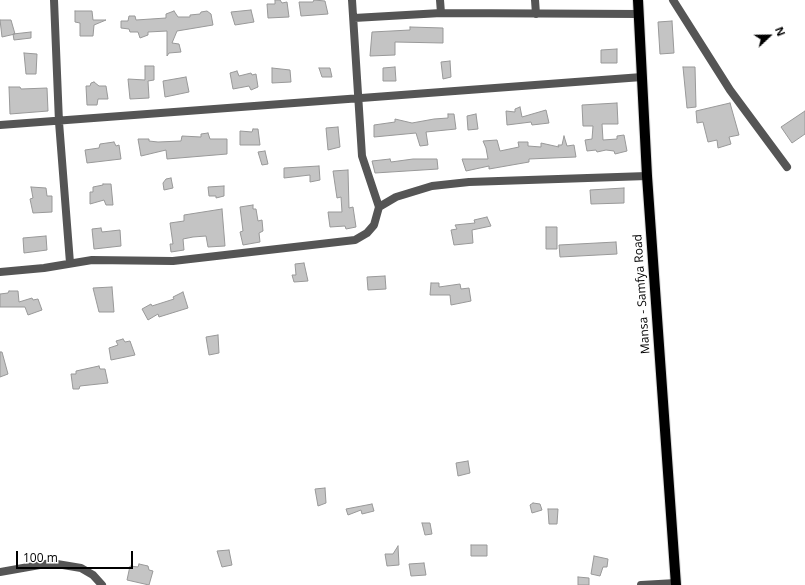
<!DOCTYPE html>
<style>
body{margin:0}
#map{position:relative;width:805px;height:585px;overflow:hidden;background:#fff;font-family:"Open Sans",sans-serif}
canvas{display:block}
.north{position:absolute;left:749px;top:16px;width:40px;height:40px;-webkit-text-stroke:3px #fff;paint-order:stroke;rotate:68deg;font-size:11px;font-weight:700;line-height:16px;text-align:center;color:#000}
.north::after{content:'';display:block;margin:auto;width:14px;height:18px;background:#000;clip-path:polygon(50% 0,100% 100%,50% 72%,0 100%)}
.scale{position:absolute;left:16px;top:551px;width:117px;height:18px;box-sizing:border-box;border:2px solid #000;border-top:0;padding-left:5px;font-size:12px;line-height:14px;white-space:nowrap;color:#000;-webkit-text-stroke:3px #fff;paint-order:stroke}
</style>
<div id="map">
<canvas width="805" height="585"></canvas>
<div class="north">N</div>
<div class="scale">100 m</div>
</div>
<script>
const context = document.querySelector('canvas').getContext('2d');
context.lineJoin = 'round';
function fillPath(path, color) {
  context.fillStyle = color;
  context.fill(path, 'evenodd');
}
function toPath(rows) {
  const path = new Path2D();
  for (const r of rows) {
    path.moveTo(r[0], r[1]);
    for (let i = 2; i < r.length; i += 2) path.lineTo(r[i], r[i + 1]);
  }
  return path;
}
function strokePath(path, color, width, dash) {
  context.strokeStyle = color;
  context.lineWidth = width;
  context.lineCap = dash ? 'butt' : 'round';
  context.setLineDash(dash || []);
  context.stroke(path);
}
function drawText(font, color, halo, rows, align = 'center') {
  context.font = font + ' "Open Sans",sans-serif';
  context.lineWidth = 3;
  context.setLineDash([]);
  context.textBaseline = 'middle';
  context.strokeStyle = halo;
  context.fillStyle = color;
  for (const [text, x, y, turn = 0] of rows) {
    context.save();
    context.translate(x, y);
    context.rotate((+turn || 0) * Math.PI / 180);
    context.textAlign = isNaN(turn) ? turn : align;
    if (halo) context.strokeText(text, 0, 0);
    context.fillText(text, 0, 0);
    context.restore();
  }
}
const building = toPath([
 [275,0,280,0,282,3,287,2,289,17,268,18,267,4,275,4,275,0],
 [314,0,325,1,328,14,301,16,299,2,313,2,314,0],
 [251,10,254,22,235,25,231,12,251,10],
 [75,11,92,11,93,20,106,20,94,25,93,36,80,36,80,23,75,22,75,11],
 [174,11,178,17,190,17,190,15,200,14,201,12,207,11,211,14,213,25,177,31,172,43,179,44,181,52,169,53,167,56,167,31,148,32,148,35,140,38,138,32,130,32,129,29,121,28,121,21,128,21,129,16,135,16,136,20,166,18,166,14,174,11],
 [0,20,11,20,15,34,2,37,0,20],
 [672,21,674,53,660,54,658,22,672,21],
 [410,27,443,28,443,43,395,42,395,55,370,56,372,32,410,30,410,27],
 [31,32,31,38,14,40,13,34,31,32],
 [617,49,617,63,601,63,601,50,617,49],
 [24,53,37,54,36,74,26,74,24,53],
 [450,61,451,77,443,79,441,62,450,61],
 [145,66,154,66,154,80,148,81,149,98,130,99,128,79,145,80,145,66],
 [395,67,396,81,383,81,383,68,395,67],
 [683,67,695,67,696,107,687,108,683,67],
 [272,68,290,70,291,82,272,83,272,68],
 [319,68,330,68,332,77,322,77,319,68],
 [237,71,239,76,251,73,252,75,256,74,258,87,251,90,249,86,233,89,230,73,237,71],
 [186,77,189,92,165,97,163,81,186,77],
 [94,82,99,86,106,86,108,99,98,99,97,105,87,105,86,86,90,86,91,83,94,82],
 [9,87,20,87,21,89,47,88,48,111,10,114,9,87],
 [617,103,618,124,602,124,603,140,617,139,617,136,624,135,627,151,615,154,614,151,606,150,597,152,596,150,587,151,585,140,592,139,593,126,583,126,582,105,617,103],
 [730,103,739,135,729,137,731,144,718,148,717,140,708,142,703,122,697,123,696,111,730,103],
 [520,107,522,117,546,110,549,123,532,125,531,122,507,125,506,111,515,112,515,109,520,107],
 [805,111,805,134,792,143,781,127,805,111],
 [448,114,454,114,456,129,426,132,428,145,420,146,416,133,374,137,374,125,395,122,395,119,412,123,434,119,448,118,448,114],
 [476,114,478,129,468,130,467,116,476,114],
 [338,127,340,147,328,150,326,128,338,127],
 [253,129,258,129,260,145,240,145,240,131,252,132,253,129],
 [208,133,210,139,227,139,227,154,167,159,166,150,141,156,138,139,149,139,149,141,158,142,181,141,182,136,201,137,201,134,208,133],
 [564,136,567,146,574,145,576,157,529,159,529,162,489,169,489,166,466,171,462,159,488,159,486,148,483,141,497,140,500,151,519,147,518,142,528,142,528,146,541,147,541,143,559,147,558,145,562,145,564,136],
 [114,142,116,146,119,145,121,159,87,163,85,150,99,148,100,144,114,142],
 [265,151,268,164,262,165,258,152,265,151],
 [390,159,391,162,413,159,437,159,438,169,375,173,372,161,390,159],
 [319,166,320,180,310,182,310,175,284,178,284,168,319,166],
 [348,170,349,208,353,207,356,227,346,229,345,226,330,227,328,212,342,212,341,197,337,198,333,171,348,170],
 [171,178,173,188,164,190,163,183,166,179,171,178],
 [103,184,111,184,113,205,106,205,104,200,90,204,90,192,93,192,93,187,103,185,103,184],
 [224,186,224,196,216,198,216,196,209,196,208,187,224,186],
 [31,187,46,188,47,196,52,196,52,212,33,213,30,199,33,198,31,187],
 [624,188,624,203,591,204,590,190,624,188],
 [253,205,253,209,256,209,258,221,262,220,263,231,259,233,260,242,243,245,240,232,243,231,240,207,253,205],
 [222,209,225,246,208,247,206,236,193,237,183,239,184,250,171,252,170,244,173,244,170,223,184,221,184,215,222,209],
 [487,217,491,226,472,230,473,243,454,245,451,230,457,229,455,225,475,223,474,220,487,217],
 [546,227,557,227,557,249,546,249,546,227],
 [101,228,102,232,120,230,121,246,94,249,92,229,101,228],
 [46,236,47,250,24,253,23,238,46,236],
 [616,242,617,254,560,257,559,245,616,242],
 [304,263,308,281,294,282,292,275,296,275,295,264,304,263],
 [385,276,386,289,368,290,367,277,385,276],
 [431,283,439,283,439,287,460,284,461,289,469,288,471,301,451,305,450,295,430,295,431,283],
 [112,287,114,312,99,312,93,288,112,287],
 [9,291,18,291,19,302,32,298,33,300,38,299,42,310,28,315,25,307,0,307,0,294,8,293,9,291],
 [183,292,188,308,159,317,158,314,148,320,142,309,151,304,152,306,174,299,173,297,183,292],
 [218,335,219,353,209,355,206,337,218,335],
 [123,339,125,342,130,341,135,355,111,360,109,348,118,345,116,341,123,339],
 [0,352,2,352,8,374,0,377,0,352],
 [99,366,100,369,105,369,108,383,80,386,79,389,73,389,71,374,76,374,76,371,99,366],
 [468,461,470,473,458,476,456,463,468,461],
 [325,488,326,503,318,506,315,489,325,488],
 [533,503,540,504,542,510,532,513,530,505,533,503],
 [372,504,374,511,362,514,361,510,348,515,346,509,372,504],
 [548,509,558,509,557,524,549,524,548,509],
 [422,523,430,523,432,534,425,535,422,523],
 [471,545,487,545,487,556,471,556,471,545],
 [398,546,399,565,387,566,385,554,393,554,398,546],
 [229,550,232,565,222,567,217,551,229,550],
 [594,556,608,559,607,567,603,567,600,576,591,574,594,556],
 [424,563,426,575,411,576,409,564,424,563],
 [139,564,148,566,149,570,153,571,149,585,127,580,130,566,138,567,139,564],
 [578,577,589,578,589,585,578,585,578,577]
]);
fillPath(building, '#c4c4c4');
strokePath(building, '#999', 1);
const primary = toPath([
 [638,0,647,176,676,585]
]);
strokePath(primary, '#dbdbdb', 12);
strokePath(toPath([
 [54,0,59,122,70,263],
 [352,0,362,156,379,207,396,197,432,186,469,182,647,176],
 [440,0,441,13],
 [535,0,536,14],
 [673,0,730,90,787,167],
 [354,18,441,13,639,14],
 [0,125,642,77],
 [0,272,44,268,92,260,173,261,355,240,367,233,374,225,379,207],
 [0,572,51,563,81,568,93,575,102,585],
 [641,585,676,583]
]), '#555', 8);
strokePath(primary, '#000', 10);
drawText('12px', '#000', '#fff', [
 ["Mansa - Samfya Road",642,294,-94]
]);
</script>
